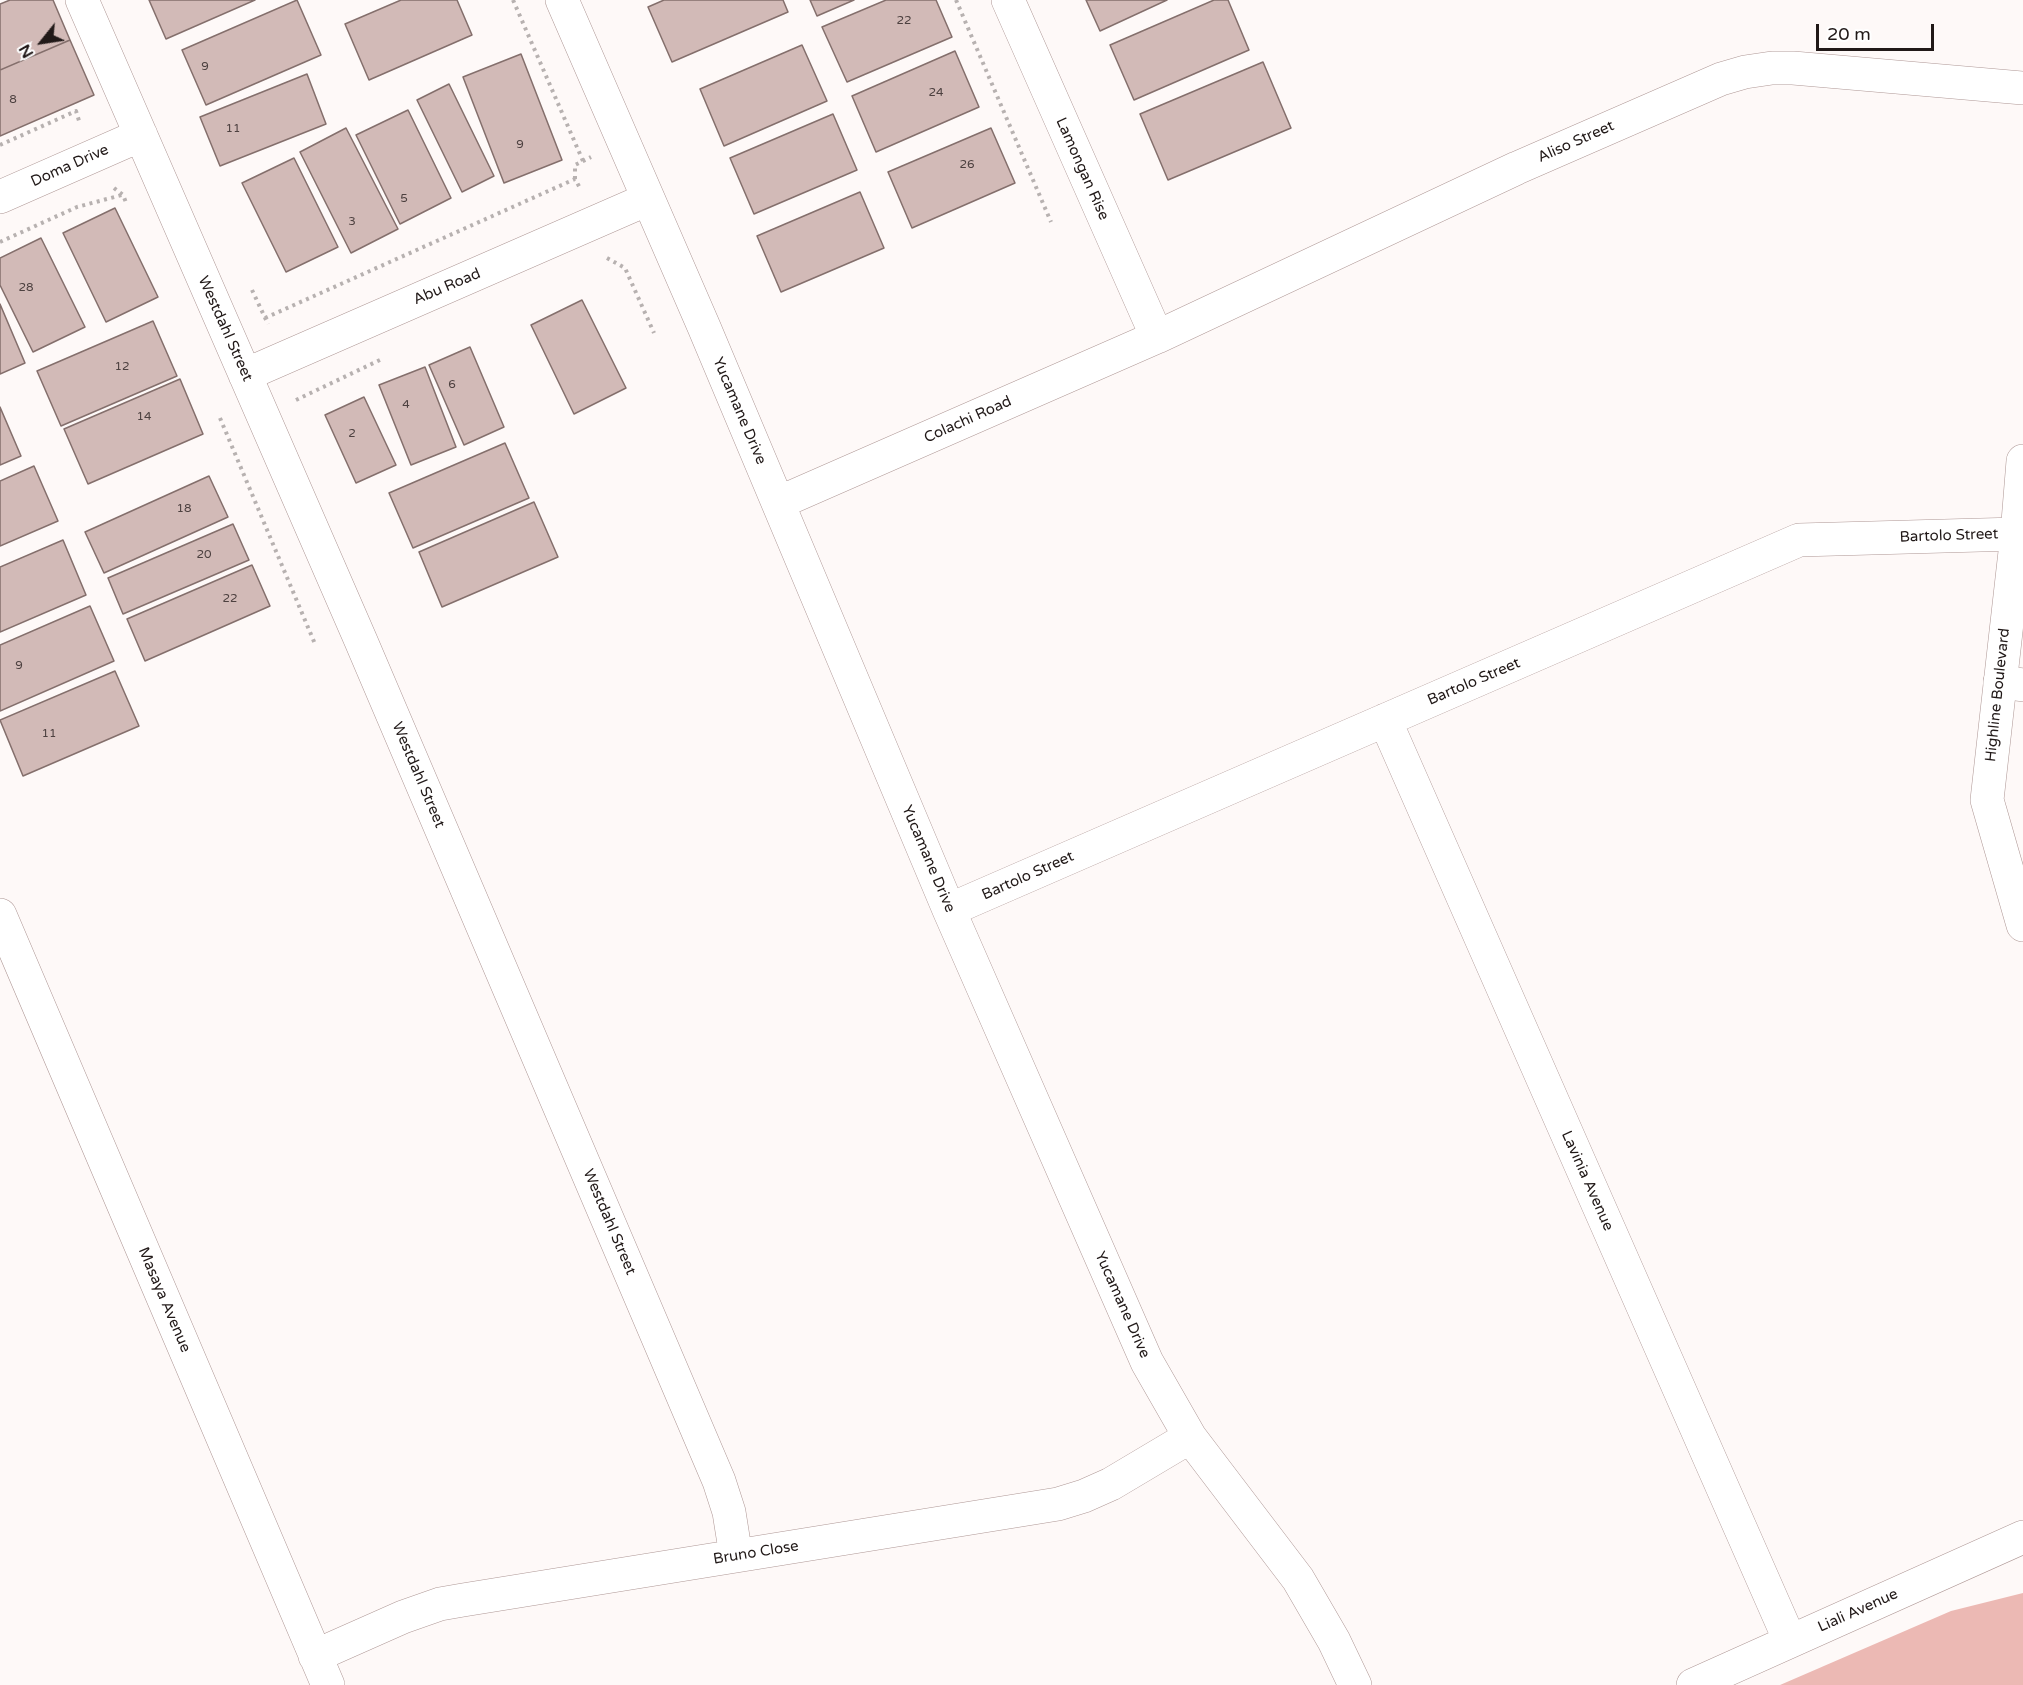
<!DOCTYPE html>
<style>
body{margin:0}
#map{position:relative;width:2023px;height:1685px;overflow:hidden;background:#fef9f8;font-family:"Varela Round",sans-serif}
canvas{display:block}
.north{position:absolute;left:12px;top:12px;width:60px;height:60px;-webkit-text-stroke:4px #fff;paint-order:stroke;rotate:240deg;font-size:16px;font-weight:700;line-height:24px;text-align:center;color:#211918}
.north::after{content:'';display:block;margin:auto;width:21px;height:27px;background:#211918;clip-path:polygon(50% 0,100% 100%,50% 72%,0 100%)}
.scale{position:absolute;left:1816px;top:24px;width:118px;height:27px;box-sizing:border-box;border:3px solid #211918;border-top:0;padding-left:8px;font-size:18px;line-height:21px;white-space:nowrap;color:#211918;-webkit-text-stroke:4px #fff;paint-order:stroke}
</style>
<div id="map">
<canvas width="2023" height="1685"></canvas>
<div class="north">N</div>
<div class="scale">20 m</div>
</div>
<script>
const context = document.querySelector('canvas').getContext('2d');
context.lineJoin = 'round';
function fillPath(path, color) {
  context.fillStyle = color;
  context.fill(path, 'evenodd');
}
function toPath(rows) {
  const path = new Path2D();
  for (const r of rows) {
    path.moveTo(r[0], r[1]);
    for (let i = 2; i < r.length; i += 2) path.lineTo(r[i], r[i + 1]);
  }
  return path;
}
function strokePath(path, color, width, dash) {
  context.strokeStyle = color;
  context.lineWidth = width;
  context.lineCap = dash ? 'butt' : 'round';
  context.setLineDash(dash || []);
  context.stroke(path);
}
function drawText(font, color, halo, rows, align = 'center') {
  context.font = font + ' "Varela Round",sans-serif';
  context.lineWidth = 6;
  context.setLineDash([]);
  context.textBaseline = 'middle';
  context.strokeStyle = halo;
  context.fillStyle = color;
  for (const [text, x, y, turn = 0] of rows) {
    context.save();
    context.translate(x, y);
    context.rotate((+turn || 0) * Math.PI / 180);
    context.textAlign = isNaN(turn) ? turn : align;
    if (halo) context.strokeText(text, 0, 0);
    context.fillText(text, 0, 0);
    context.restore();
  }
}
fillPath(toPath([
 [2023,1593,2023,1685,1780,1685,1951,1611]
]), '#ecb9b4');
const building = toPath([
 [10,0,53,0,70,40,0,70,0,4,10,0],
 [149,0,255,0,166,39,149,0],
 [297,0,321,55,206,105,182,50,297,0],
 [401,0,457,0,472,35,369,80,345,24,401,0],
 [664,0,783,0,788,12,672,62,648,7,664,0],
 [810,0,854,0,817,16,810,0],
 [886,0,936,0,952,37,847,82,822,27,886,0],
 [1086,0,1167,0,1100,31,1086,0],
 [1214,0,1228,0,1249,50,1134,100,1110,45,1214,0],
 [70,40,94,95,0,136,0,70,70,40],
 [802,45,827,101,724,146,700,89,802,45],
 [955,51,979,107,876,152,852,96,955,51],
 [521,54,562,160,504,183,463,77,521,54],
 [1263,62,1291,128,1168,180,1140,114,1263,62],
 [307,74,326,124,220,166,200,117,307,74],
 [449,84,494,176,462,192,417,100,449,84],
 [408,110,451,198,400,224,356,135,408,110],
 [833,114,857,170,754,214,730,158,833,114],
 [346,128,398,229,351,253,300,152,346,128],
 [991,128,1015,183,912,228,888,172,991,128],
 [294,158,338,247,286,272,242,183,294,158],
 [860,192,884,248,781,292,757,236,860,192],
 [115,208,158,297,106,322,63,233,115,208],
 [41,238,85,327,33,352,0,285,0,258,41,238],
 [582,300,626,388,574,414,531,325,582,300],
 [0,304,25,363,0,374,0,304],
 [153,321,177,376,61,426,37,371,153,321],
 [470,347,504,427,464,445,429,365,470,347],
 [425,367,456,447,411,465,379,385,425,367],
 [180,379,203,434,88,484,64,429,180,379],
 [364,397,396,465,356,483,325,415,364,397],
 [0,407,21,456,0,465,0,407],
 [505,443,529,498,413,548,389,493,505,443],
 [34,466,58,521,0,546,0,481,34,466],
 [209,476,228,517,104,573,85,532,209,476],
 [534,502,558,557,442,607,419,552,534,502],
 [233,524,249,560,123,614,108,578,233,524],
 [63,540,86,595,0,632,0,567,63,540],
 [252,565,270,606,145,661,127,619,252,565],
 [90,606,114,661,0,711,0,645,90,606],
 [115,671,139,726,23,776,0,720,115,671]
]);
fillPath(building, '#d2bab7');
strokePath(building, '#846f6c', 1.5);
const street = toPath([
 [82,0,361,641,719,1481,729,1512,736,1556],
 [562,0,704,327,949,910,1147,1362,1190,1437,1298,1579,1334,1641,1355,1685],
 [1008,0,1157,337],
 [0,197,141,135],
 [245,375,648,199],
 [778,503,1157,337,1517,168,1721,79,1745,72,1772,68,1793,68,2023,88],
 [2000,682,2023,685],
 [1385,720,1790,1641],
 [949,910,1799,540,2017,534],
 [0,915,328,1685],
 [315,1656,403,1617,440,1604,463,1600,1058,1504,1084,1496,1111,1484,1190,1437],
 [1693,1685,2023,1537]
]);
const secondary = toPath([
 [2023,461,2017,534,1987,800,2023,925]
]);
strokePath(street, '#af9896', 34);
strokePath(secondary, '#af9896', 34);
strokePath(toPath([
 [513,0,583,161],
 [956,0,1051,222],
 [0,145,76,111,80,124],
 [575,179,575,165,591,157],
 [114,188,123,195,127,205],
 [0,242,77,207,122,195],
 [607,258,625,268,654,333],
 [252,290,268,324],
 [265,318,575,179,580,188],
 [296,400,384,358],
 [220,418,315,644]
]), '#b7b1b0', 4, [3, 4.5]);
strokePath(street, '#fff', 33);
strokePath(secondary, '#fff', 33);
drawText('12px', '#4d4140', null, [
 ["22",904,21],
 ["9",205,67],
 ["24",936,93],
 ["8",13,100],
 ["11",233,129],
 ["9",520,145],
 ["26",967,165],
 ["5",404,199],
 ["3",352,222],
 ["28",26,288],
 ["12",122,367],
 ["6",452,385],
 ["4",406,405],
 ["14",144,417],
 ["2",352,434],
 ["18",184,509],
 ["20",204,555],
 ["22",230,599],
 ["9",19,666],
 ["11",49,734]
]);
drawText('15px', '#211918', '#fff', [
 ["Aliso Street",1576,142,-24],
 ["Doma Drive",70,166,-24],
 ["Lamongan Rise",1082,169,66],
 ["Abu Road",447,287,-23],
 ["Westdahl Street",225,329,66],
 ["Yucamane Drive",739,411,67],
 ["Colachi Road",968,420,-24],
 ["Bartolo Street",1949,536,-2],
 ["Bartolo Street",1474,682,-23],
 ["Highline Boulevard",1998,695,-84],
 ["Westdahl Street",418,775,67],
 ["Yucamane Drive",928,859,67],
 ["Bartolo Street",1028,876,-24],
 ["Lavinia Avenue",1587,1181,66],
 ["Westdahl Street",609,1222,67],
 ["Masaya Avenue",164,1300,67],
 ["Yucamane Drive",1122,1305,66],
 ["Bruno Close",756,1553,-9],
 ["Liali Avenue",1858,1611,-24]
]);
</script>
